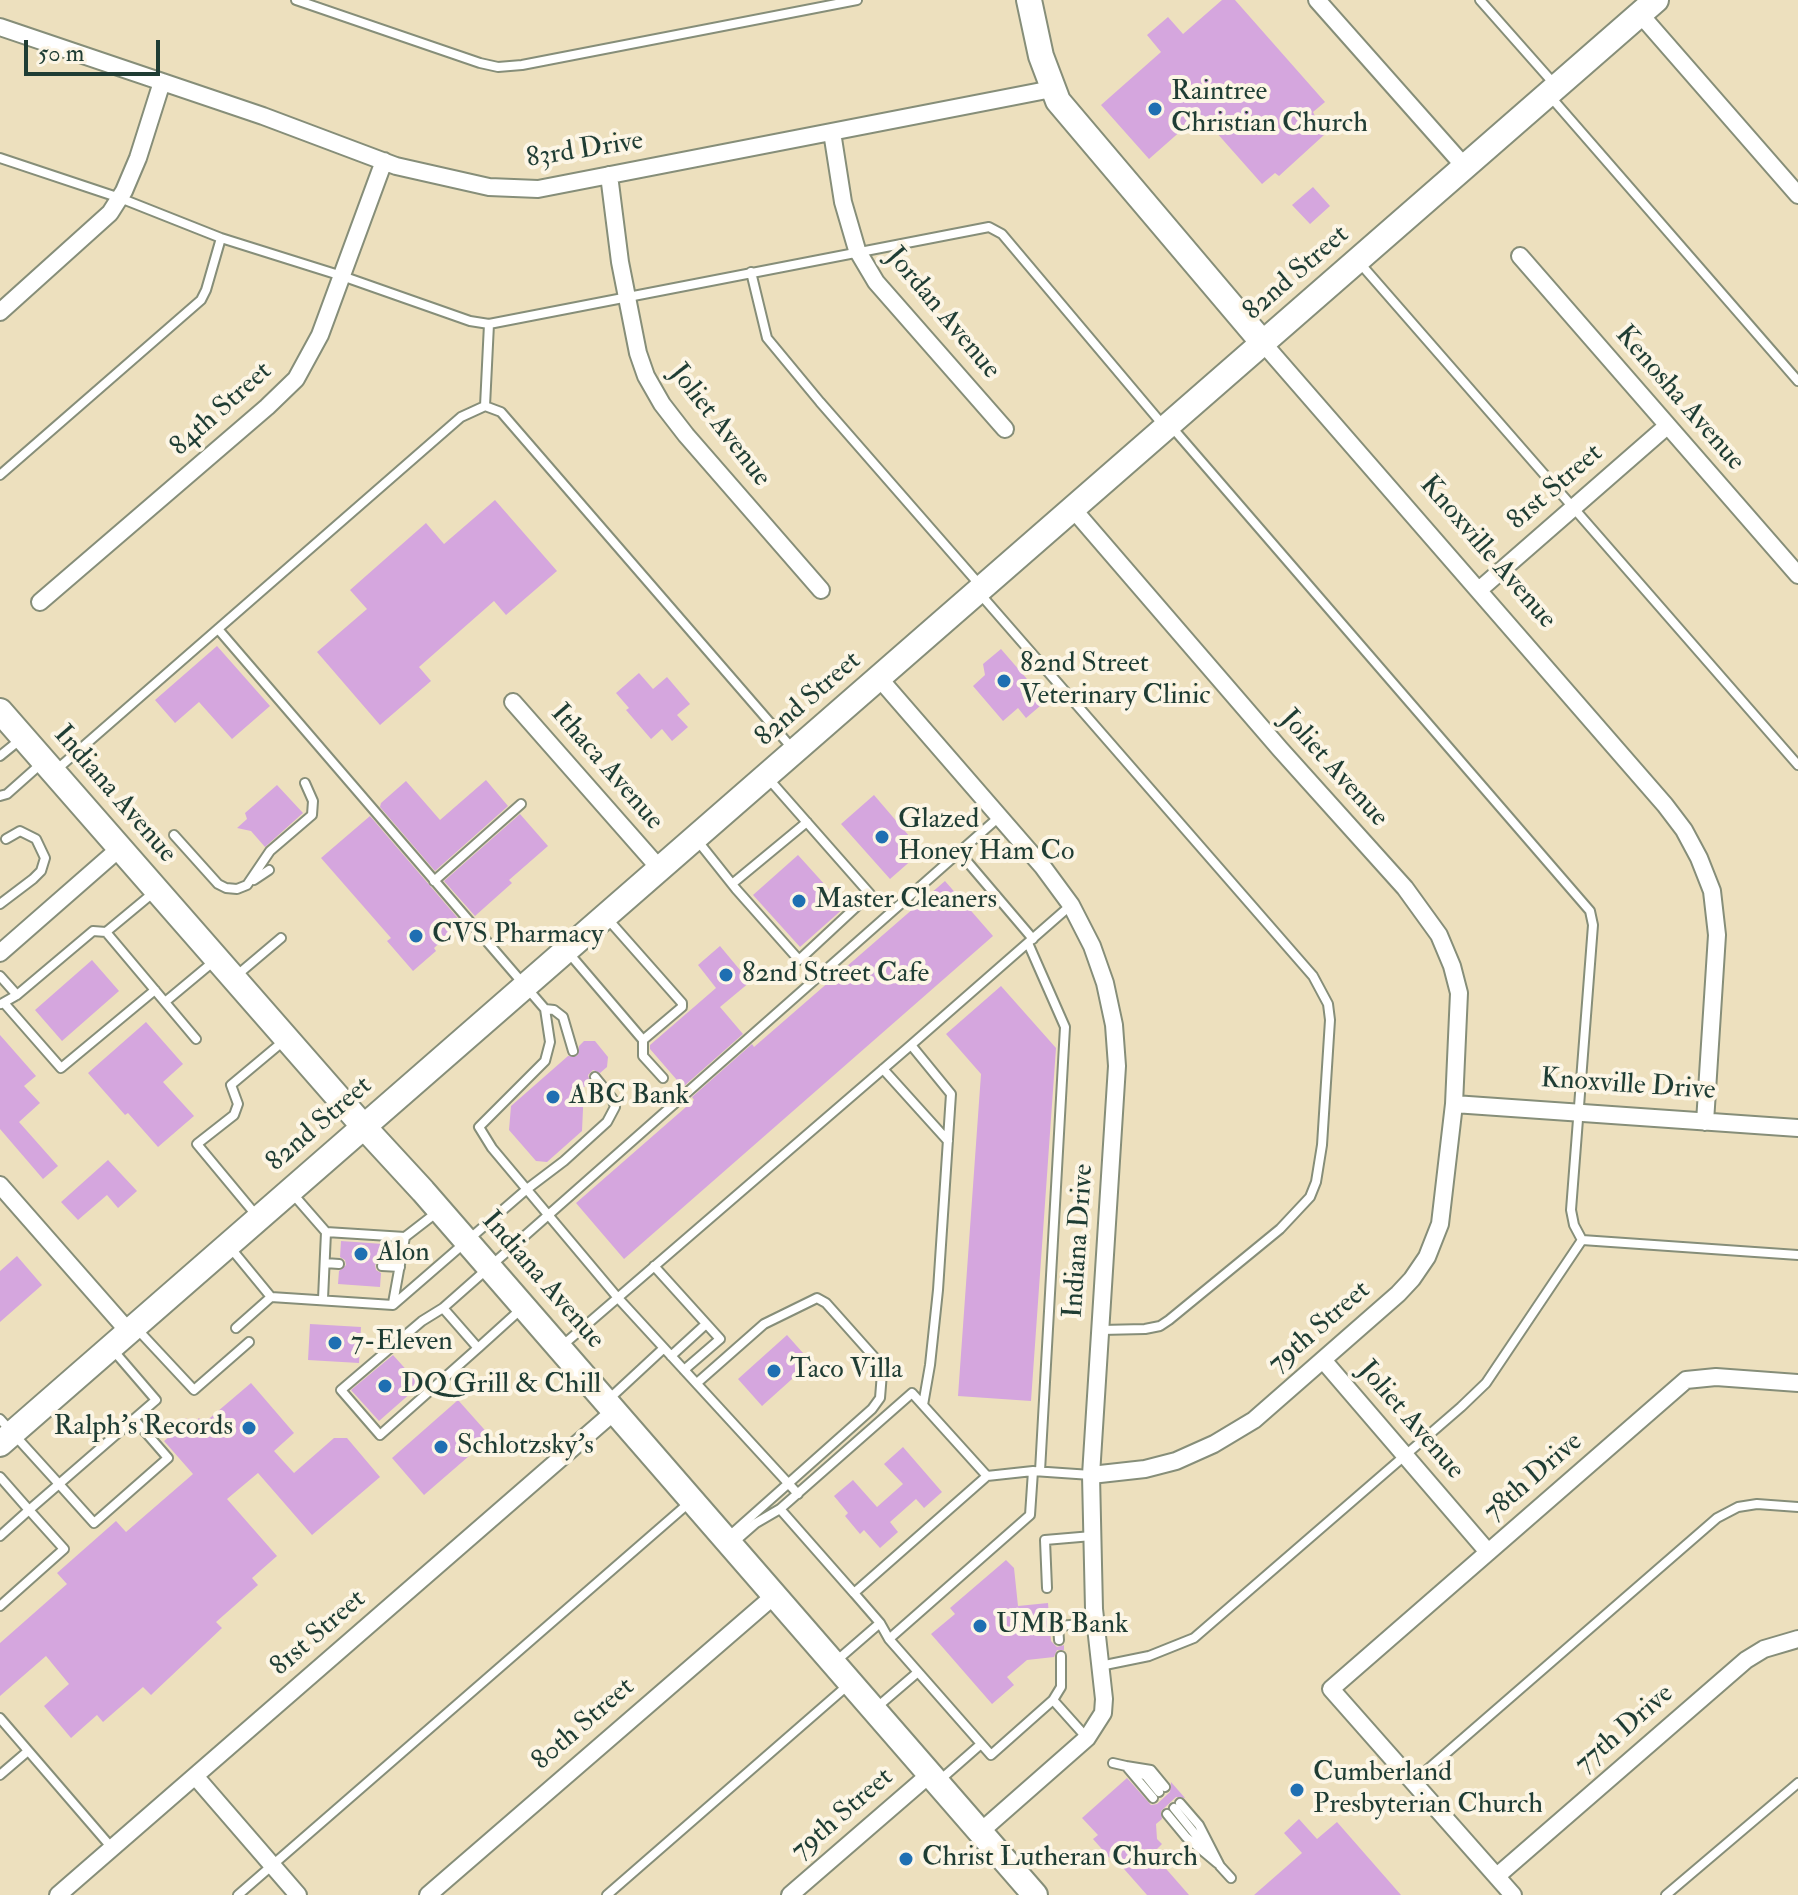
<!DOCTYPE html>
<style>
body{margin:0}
#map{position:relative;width:1798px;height:1895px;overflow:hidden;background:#ede0be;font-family:"IM FELL Double Pica",serif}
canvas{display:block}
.scale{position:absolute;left:24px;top:40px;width:136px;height:36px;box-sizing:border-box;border:4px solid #1f3d34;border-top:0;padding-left:10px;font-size:24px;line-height:28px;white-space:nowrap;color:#1f3d34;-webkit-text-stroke:6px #fcf5e5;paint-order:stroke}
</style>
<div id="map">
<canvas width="1798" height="1895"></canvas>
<div class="scale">50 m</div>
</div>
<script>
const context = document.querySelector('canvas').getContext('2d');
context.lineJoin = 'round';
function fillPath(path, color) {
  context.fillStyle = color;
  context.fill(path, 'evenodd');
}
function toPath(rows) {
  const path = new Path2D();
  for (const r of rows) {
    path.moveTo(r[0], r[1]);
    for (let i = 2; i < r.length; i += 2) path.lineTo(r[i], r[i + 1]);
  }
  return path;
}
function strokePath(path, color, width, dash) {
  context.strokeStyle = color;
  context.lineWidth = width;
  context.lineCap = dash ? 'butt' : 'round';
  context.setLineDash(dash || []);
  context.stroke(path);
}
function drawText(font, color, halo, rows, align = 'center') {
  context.font = font + ' "IM FELL Double Pica",serif';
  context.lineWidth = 8;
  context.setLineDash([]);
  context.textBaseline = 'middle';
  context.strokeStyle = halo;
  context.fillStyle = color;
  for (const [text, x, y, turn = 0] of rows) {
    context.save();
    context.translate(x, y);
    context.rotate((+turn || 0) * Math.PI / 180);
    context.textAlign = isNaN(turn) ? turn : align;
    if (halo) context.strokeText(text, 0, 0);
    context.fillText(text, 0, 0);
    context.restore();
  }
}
fillPath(toPath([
 [1222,0,1235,0,1325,102,1313,112,1324,135,1279,176,1275,173,1262,184,1200,114,1149,159,1101,105,1161,52,1147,35,1168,17,1183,34],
 [1313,187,1330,206,1310,224,1292,205],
 [495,500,557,571,506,615,494,601,419,667,431,681,380,725,317,652,367,609,350,590,426,523,444,544],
 [217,646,270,706,232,739,199,702,175,723,155,700],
 [1001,649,1046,701,1026,718,1018,708,1003,721,973,686,985,675,983,664],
 [639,673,653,689,667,677,690,704,677,715,688,727,672,741,662,729,651,739,626,710,629,708,616,693],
 [486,780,508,806,435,871,380,807,381,803,406,781,440,820],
 [277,785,303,813,265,847,251,831,237,828,247,819,245,813],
 [874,795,922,851,890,879,841,824],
 [520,814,548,846,509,880,512,883,475,916,444,881],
 [370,816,462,923,434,948,436,951,413,971,387,941,391,938,321,858],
 [798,855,845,907,800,947,753,895],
 [945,881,993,936,624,1259,576,1203,694,1100,692,1097,752,1044,754,1047],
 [720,946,750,982,720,1007,743,1034,683,1087,650,1049,650,1045,716,988,698,965],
 [92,960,119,991,62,1041,35,1010],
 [1001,986,1056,1048,1031,1401,958,1396,981,1074,946,1034],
 [146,1022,183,1064,163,1082,194,1116,158,1147,128,1113,125,1115,88,1073],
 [0,1035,36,1076,24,1086,40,1103,19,1122,58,1166,43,1179,0,1129],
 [584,1041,595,1041,608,1057,607,1067,600,1073,593,1070,588,1075,590,1082,584,1087,582,1131,547,1162,536,1161,509,1130,511,1106,568,1056,577,1056,579,1046],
 [108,1160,137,1191,118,1208,107,1195,78,1220,61,1202],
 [341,1241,383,1244,382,1259,375,1265,376,1270,381,1273,380,1287,338,1284,339,1271,346,1265,345,1260,340,1257],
 [17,1256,42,1285,0,1322,0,1271],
 [310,1324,361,1327,359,1363,308,1360],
 [787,1335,811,1362,762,1406,738,1379],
 [393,1355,420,1385,379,1421,351,1390],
 [251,1383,294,1433,274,1451,294,1473,334,1438,347,1438,380,1477,312,1535,258,1473,227,1499,277,1556,252,1578,258,1585,216,1622,222,1628,151,1695,143,1687,103,1722,97,1715,71,1738,44,1706,69,1684,46,1656,0,1696,0,1643,67,1584,57,1573,116,1521,126,1532,193,1474,164,1441,170,1436,168,1434,186,1418,191,1424,199,1418,204,1423],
 [458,1400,491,1437,424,1495,392,1458],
 [903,1447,942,1492,924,1508,916,1499,890,1522,898,1532,880,1548,864,1530,860,1534,845,1516,848,1513,834,1496,853,1480,877,1507,903,1484,884,1464],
 [1006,1560,1014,1568,1018,1606,1048,1603,1051,1641,1057,1647,1064,1645,1064,1650,1057,1650,1054,1657,1027,1660,1007,1677,1014,1685,992,1704,931,1634,955,1614,950,1608],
 [1127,1778,1151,1805,1157,1804,1170,1792,1171,1782,1185,1798,1176,1797,1161,1811,1162,1819,1156,1824,1157,1839,1162,1844,1157,1849,1166,1859,1161,1863,1189,1895,1147,1895,1117,1861,1115,1864,1093,1839,1098,1835,1082,1818],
 [1299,1819,1317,1839,1337,1822,1401,1895,1254,1895,1302,1853,1284,1833]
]), '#d5a6de');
const lane = toPath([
 [296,0,480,63,498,67,522,65,857,0],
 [1480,0,1556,86],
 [1549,95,1798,381],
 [0,158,120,198,221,238,342,276,470,321,489,324,989,227,1002,234,1163,425],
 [1358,261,1798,765],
 [751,272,767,338,820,402,979,584],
 [485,406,489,324],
 [1170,425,1590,911,1593,925,1571,1210,1574,1225,1582,1240,1798,1255],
 [0,475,201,300,206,290,221,238],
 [981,595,1313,976,1328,1004,1330,1020,1322,1145,1316,1182,1310,1197,1280,1229,1169,1320,1160,1326,1145,1329,1101,1330],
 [218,629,545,1009,550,1042,545,1061,479,1127,492,1148,618,1298,798,1494],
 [0,756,21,739],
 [55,771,461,417,485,406,501,412,792,748],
 [0,796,7,794,43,762],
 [174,835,218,884,226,888,237,889,247,885,270,851,312,815,313,801,305,783],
 [697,840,736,889,799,960,870,894,767,777],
 [959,852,1033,939],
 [254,880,269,870],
 [434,881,521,804],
 [732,884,807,822],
 [153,893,106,932,196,1039],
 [0,904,33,879,41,871,45,858,36,839,20,831,6,839],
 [606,917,682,1003,682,1007,643,1040],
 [1028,943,1065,1027,1040,1471],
 [567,951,643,1040,643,1056,663,1078],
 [0,976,17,995],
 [236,976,281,938],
 [165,1002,213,962],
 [4,1003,61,1068,155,990],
 [1,1004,17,995,93,931,106,932],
 [545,1009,554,1010,563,1017,573,1051],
 [911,1045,1071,905],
 [883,1069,948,1141],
 [292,1193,326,1232,405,1237,436,1213],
 [256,1215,197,1144,234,1115,238,1104,231,1085,286,1039],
 [229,1246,271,1297,393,1305,527,1189,564,1161,607,1122,615,1107,612,1098,595,1077],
 [325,1263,339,1264],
 [382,1266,400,1267],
 [654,1266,720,1339,684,1370],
 [323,1299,326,1232],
 [393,1303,405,1237],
 [443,1308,478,1348,520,1310],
 [236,1328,271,1297],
 [138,1330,194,1390,249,1342],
 [563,1345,911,1045,951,1094,938,1290,930,1365,923,1405],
 [478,1348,380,1435,341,1390,422,1321,443,1308,999,817],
 [671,1356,706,1324],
 [697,1383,764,1324,817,1298,826,1303,875,1358,882,1373,880,1398,872,1409,727,1538],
 [609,1399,664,1348],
 [0,1419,59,1484,156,1400,113,1350],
 [1033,1471,1030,1515,889,1639,880,1623,854,1593,987,1476,1033,1471,1091,1475],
 [0,1477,29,1510,59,1484,94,1523,168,1458,135,1420],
 [780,1509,912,1393,987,1476],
 [0,1536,29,1510,64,1549,0,1606],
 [732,1544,756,1523,780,1509,854,1593],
 [1047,1588,1045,1540,1092,1536],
 [889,1639,991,1755,1053,1700,1087,1738],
 [1059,1640,1058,1626,1095,1623],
 [835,1662,880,1623],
 [1100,1666,1149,1656,1194,1638,1461,1407,1486,1383,1582,1240],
 [1053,1700,1061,1687,1061,1656],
 [876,1708,918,1672],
 [0,1718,112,1848],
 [1113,1763,1126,1766,1153,1798],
 [1126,1766,1151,1770,1165,1787],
 [1134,1770,1146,1776,1159,1792],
 [0,1775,28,1751],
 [940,1780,981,1744],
 [1413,1782,1717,1518,1738,1507,1757,1504,1798,1507],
 [1180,1803,1199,1825,1220,1866,1231,1878],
 [1174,1808,1208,1850],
 [1167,1814,1186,1837,1217,1863],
 [238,1895,690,1502],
 [607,1895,847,1686],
 [1666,1895,1798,1783]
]);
const street = toPath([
 [1317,0,1465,167],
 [1640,14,1798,195],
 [0,27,263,116,396,166,489,187,538,189,1052,89],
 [832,132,843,202,857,250,876,282,1005,429],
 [609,175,620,262,638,353,646,376,662,404,686,435,821,590],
 [1520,256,1798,575],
 [0,312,110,213,124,191,138,158,162,82],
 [1263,343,1665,805,1684,830,1699,858,1712,891,1717,935,1705,1122],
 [1073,509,1280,749,1405,888,1439,935,1452,966,1459,993,1454,1104,1440,1224,1427,1257,1412,1279,1398,1294,1254,1420,1214,1444,1176,1461,1145,1469,1091,1475],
 [1479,590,1667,426],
 [40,602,267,407,296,379,320,335,384,161],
 [879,678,1043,867,1071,905,1092,946,1105,983,1114,1025,1117,1066,1091,1475,1094,1609,1104,1699,1103,1713,1087,1738,980,1832],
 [513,702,660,869],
 [0,953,120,848],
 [1454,1104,1798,1128],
 [0,1185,129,1332],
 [1323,1360,1488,1552],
 [195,1776,298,1895],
 [1497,1876,1746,1660,1764,1649,1798,1639],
 [58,1895,615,1411],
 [428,1895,775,1595],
 [790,1895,930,1774],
 [1513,1895,1331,1689,1686,1380,1716,1377,1798,1383]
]);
const secondary = toPath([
 [1029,0,1041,56,1058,101,1263,343],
 [0,711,364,1127,423,1191,1035,1895],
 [0,1444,1656,0]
]);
strokePath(lane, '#868e79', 12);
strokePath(street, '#868e79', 20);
strokePath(secondary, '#868e79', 28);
strokePath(lane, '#fff', 8);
strokePath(street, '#fff', 16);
strokePath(secondary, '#fff', 24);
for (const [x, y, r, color] of [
 [1155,109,8,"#1f6fb2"],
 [1004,681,8,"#1f6fb2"],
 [882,837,8,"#1f6fb2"],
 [799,901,8,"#1f6fb2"],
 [416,936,8,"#1f6fb2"],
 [726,975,8,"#1f6fb2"],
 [553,1097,8,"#1f6fb2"],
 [361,1254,8,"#1f6fb2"],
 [335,1343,8,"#1f6fb2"],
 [774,1371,8,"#1f6fb2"],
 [385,1386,8,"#1f6fb2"],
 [249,1428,8,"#1f6fb2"],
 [441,1447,8,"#1f6fb2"],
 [980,1626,8,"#1f6fb2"],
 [1297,1790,8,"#1f6fb2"],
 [906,1859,8,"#1f6fb2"]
]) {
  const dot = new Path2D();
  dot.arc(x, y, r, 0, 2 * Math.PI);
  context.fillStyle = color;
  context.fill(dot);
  strokePath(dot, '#fcf5e5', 3);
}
drawText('28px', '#1f3d34', '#fcf5e5', [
 ["Raintree",1171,93],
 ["Christian Church",1171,125],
 ["82nd Street",1020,665],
 ["Veterinary Clinic",1020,697],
 ["Glazed",898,821],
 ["Honey Ham Co",898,853],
 ["Master Cleaners",815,901],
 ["CVS Pharmacy",432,936],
 ["82nd Street Cafe",742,975],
 ["ABC Bank",569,1097],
 ["Alon",377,1254],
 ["7-Eleven",351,1343],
 ["Taco Villa",790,1371],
 ["DQ Grill & Chill",401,1386],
 ["Ralph's Records",233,1428,"right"],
 ["Schlotzsky's",457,1447],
 ["UMB Bank",996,1626],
 ["Cumberland",1313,1774],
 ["Presbyterian Church",1313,1806],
 ["Christ Lutheran Church",922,1859]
], 'left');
drawText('28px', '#1f3d34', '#fcf5e5', [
 ["83rd Drive",585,151,-9],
 ["82nd Street",1297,274,-41],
 ["Jordan Avenue",942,314,50],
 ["Kenosha Avenue",1679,399,49],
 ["84th Street",222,410,-42],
 ["Joliet Avenue",719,426,52],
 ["81st Street",1556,488,-41],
 ["Knoxville Avenue",1487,553,49],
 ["82nd Street",809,700,-41],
 ["Ithaca Avenue",606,768,49],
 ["Joliet Avenue",1333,769,48],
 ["Indiana Avenue",114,795,49],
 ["Knoxville Drive",1628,1086,4],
 ["82nd Street",320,1125,-41],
 ["Indiana Drive",1080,1241,-86],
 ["Indiana Avenue",542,1281,49],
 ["79th Street",1320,1328,-41],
 ["Joliet Avenue",1410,1421,49],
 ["78th Drive",1534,1478,-41],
 ["81st Street",319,1634,-41],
 ["80th Street",584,1725,-41],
 ["77th Drive",1625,1730,-41],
 ["79th Street",843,1815,-41]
]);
</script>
